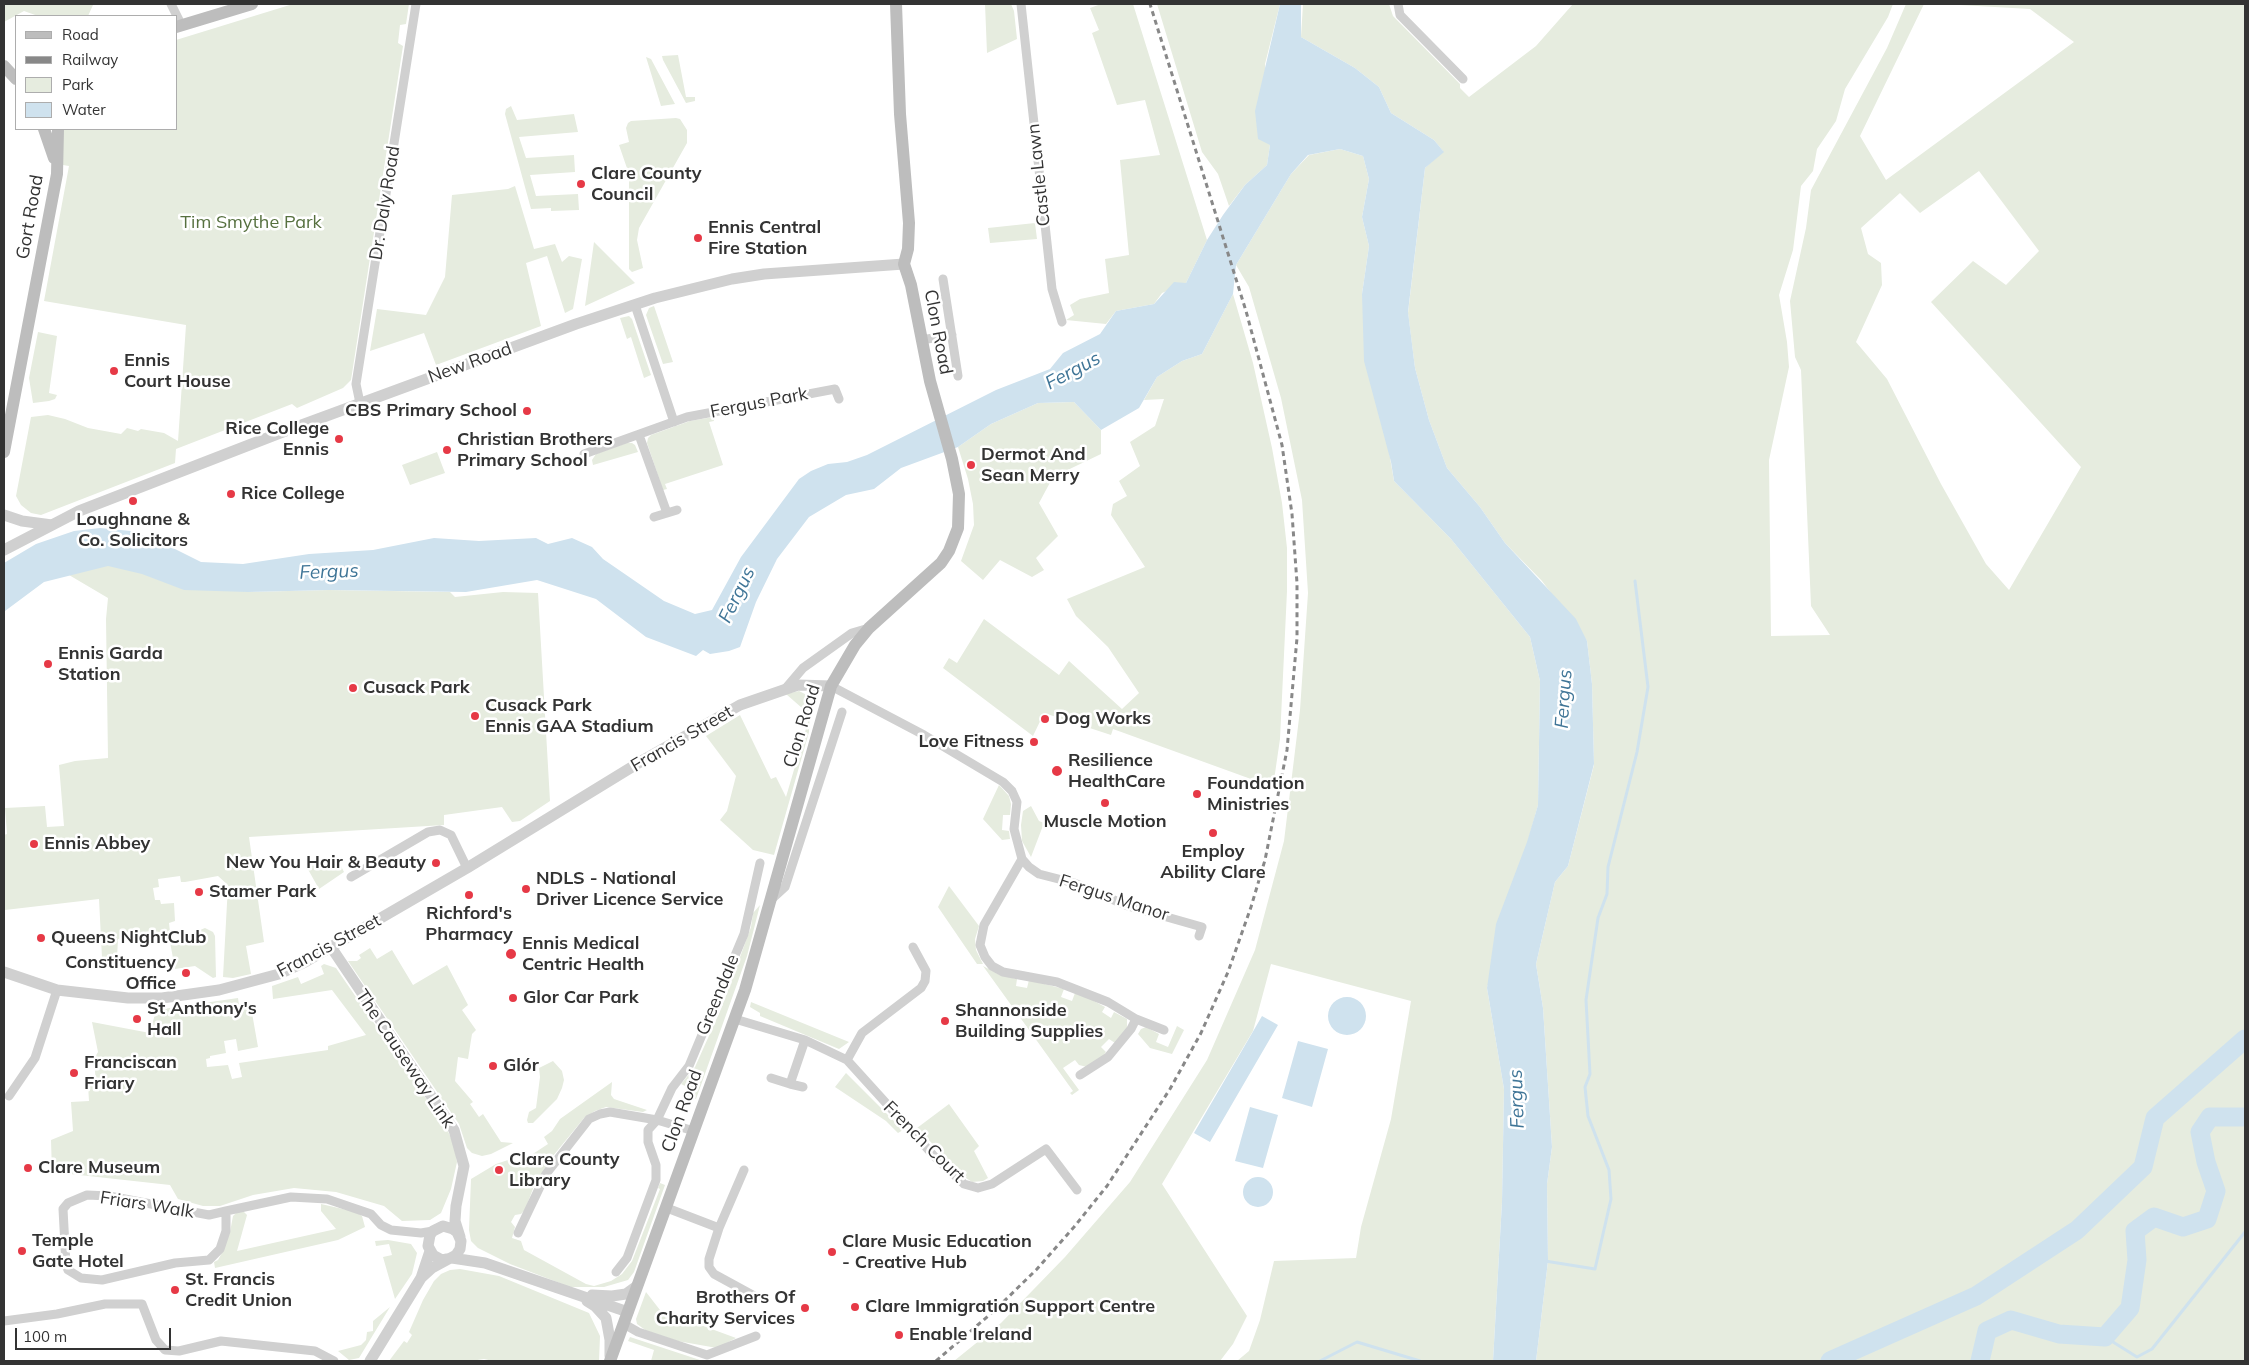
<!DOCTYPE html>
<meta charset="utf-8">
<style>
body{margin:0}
#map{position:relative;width:2249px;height:1365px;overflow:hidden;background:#fff;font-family:Mulish,sans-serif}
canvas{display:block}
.frame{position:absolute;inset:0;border:5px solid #333;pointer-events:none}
.legend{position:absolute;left:15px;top:15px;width:162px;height:115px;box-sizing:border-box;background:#fff;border:1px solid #adadad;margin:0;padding:6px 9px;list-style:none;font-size:15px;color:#333}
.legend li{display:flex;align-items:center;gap:10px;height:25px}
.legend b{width:25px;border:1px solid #adadad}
.scale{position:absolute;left:15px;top:1328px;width:156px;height:22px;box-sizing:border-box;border:2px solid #333;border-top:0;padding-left:6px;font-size:15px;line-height:18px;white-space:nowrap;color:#333;-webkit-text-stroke:4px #fff;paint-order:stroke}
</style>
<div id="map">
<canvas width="2249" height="1365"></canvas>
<div class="frame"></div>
<ul class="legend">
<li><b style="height:6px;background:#bdbdbd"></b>Road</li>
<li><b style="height:6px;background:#888"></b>Railway</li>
<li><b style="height:14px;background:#e6ecdf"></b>Park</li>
<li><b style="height:14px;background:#cfe2ee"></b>Water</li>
</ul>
<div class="scale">100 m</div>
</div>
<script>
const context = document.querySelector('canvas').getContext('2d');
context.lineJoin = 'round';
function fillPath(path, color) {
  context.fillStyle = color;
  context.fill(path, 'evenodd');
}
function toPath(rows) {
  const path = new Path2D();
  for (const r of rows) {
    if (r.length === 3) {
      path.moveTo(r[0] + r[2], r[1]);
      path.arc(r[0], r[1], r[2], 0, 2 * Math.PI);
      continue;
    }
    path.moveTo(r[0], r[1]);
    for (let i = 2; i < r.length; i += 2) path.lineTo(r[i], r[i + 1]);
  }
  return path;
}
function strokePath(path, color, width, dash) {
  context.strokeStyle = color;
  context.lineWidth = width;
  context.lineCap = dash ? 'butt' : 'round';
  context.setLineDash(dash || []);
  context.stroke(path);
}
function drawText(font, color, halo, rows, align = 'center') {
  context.font = font + ' Mulish,sans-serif';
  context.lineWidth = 5;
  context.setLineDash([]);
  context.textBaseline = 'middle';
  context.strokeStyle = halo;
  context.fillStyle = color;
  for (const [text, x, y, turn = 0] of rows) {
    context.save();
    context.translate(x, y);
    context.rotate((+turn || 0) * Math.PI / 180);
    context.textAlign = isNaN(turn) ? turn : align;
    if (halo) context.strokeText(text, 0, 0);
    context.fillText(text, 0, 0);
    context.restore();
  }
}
fillPath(toPath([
 [4,4,91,4,93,5,88,16,38,16,24,11,4,22],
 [293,4,409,4,406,24,400,25,398,43,403,46,351,380,343,388,297,408,292,404,176,449,175,463,41,515,31,513,21,505,16,496,31,417,48,415,65,419,88,428,121,434,127,428,138,431,141,429,164,433,178,441,186,325,44,301,69,166,63,165,61,129,176,129,176,40],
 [985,4,1011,4,1014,11,1017,39,987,53],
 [1101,4,1133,4,1207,240,1186,283,1162,293,1154,304,1116,311,1106,324,1066,320,1074,315,1070,305,1080,299,1109,293,1105,259,1129,255,1120,160,1160,155,1145,100,1117,105,1092,33,1099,30,1090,8],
 [1157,4,1280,4,1265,64,1270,145,1267,165,1245,185,1229,206,1218,174,1202,152],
 [1303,4,1389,4,1393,16,1460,84,1460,88,1469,97,1536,46,1573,4,1893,4,1888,17,1845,89,1836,121,1817,149,1813,171,1801,186,1793,250,1779,295,1787,342,1789,367,1769,460,1771,636,1830,635,1811,606,1801,370,1795,357,1790,301,1806,228,1811,190,1887,48,1906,4,1924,4,1860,136,1886,180,2074,42,2030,9,1942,4,2245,4,2245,1361,1536,1361,1548,1261,1547,1184,1552,1147,1543,1008,1536,964,1555,882,1568,866,1594,765,1592,684,1587,641,1542,581,1505,543,1480,507,1447,468,1429,420,1415,368,1408,313,1425,168,1443,151,1434,140,1391,113,1379,87,1355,68,1301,37],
 [1979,171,2039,251,2006,285,1973,261,1931,302,2081,467,2009,590,1986,564,1941,484,1887,379,1856,342,1882,285,1881,263,1868,254,1861,228,1900,193,1920,213],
 [678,55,686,97,695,97,695,101,686,103,663,60,662,56],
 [646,57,651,59,675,104,661,106],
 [511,106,517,120,574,114,578,132,519,137,526,158,574,155,575,172,530,175,536,196,578,194,579,210,551,211,551,208,531,209,505,114,506,109],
 [676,118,680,119,687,130,687,143,639,228,637,240,643,268,632,272,629,269,629,174,619,145,629,142,626,128,628,123,631,121],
 [1340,149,1363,156,1369,179,1362,217,1369,246,1362,294,1394,481,1451,539,1530,637,1540,681,1538,805,1487,988,1504,1089,1502,1202,1493,1361,1237,1361,1249,1351,1260,1320,1274,1261,1356,1258,1361,1227,1391,1119,1411,1001,1271,964,1253,1031,1162,1184,1247,1316,1233,1344,1220,1361,954,1361,1001,1323,1065,1257,1130,1182,1207,1060,1255,950,1284,841,1300,710,1308,593,1302,500,1281,398,1249,287,1236,265,1291,174,1309,155],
 [515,186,534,249,555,244,562,262,569,256,582,259,573,309,565,313,547,256,526,263,541,326,436,365,424,333,370,351,377,309,426,315,445,277,452,195,508,189],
 [1035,223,1037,239,990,243,988,228],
 [594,242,635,283,585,306],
 [1233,294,1253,363,1272,448,1282,503,1287,548,1287,591,1280,739,1273,787,1113,729,1111,735,1044,713,1033,736,943,668,949,658,957,663,984,619,1059,675,1069,661,1122,709,1139,693,1108,647,1076,616,1067,599,1145,567,1111,515,1113,504,1127,496,1119,481,1140,466,1130,442,1155,426,1164,399,1144,400,1157,377,1182,361,1202,354],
 [654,306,673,362,663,364,646,315,649,308],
 [629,316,632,319,651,375,644,378,631,337,627,339,620,318],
 [38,332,57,336,49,393,57,395,55,399,49,401,33,403,29,378],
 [1074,402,1101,430,1101,454,1053,477,1039,503,1058,536,1036,558,1044,570,1032,577,1000,560,983,580,961,561,974,525,973,504,968,479,958,447,991,424,1038,403],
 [713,417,714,421,709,422,723,465,665,484,667,489,663,490,647,443,648,438,651,435,690,421],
 [627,443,632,443,635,445,638,452,593,465,592,460,596,454],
 [437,452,445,473,410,485,402,465],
 [108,562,248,592,329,590,450,592,455,597,503,592,538,593,550,801,520,821,512,822,502,807,444,815,444,825,249,837,264,942,246,946,251,974,233,978,223,977,228,885,218,876,185,882,181,882,180,876,158,879,159,887,153,888,155,900,160,900,161,904,174,903,175,921,169,923,170,932,118,939,117,958,102,958,99,899,5,910,4,835,7,834,5,808,45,806,47,827,64,826,59,765,75,761,108,758,106,619,108,598,69,575],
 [799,691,805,694,809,699,810,705,809,732,774,855,753,850,720,820,727,811,736,776,706,736,740,715,771,779,776,777,786,797,810,715,786,694],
 [999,785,1009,796,1011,804,1010,815,1003,815,1002,830,1009,831,1010,839,1002,840,983,819],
 [1031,806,1039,821,1044,823,1031,857,1022,841,1021,825,1023,811],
 [320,859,327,863,335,859,338,860,344,872,319,889,305,864,309,864],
 [949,886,979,926,975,939,976,950,983,964,977,964,938,907],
 [760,905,747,956,696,1099,689,1097,685,1086,681,1084,695,1067,721,1009,751,927,753,913],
 [205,928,213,932,215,936,216,977,213,978,195,966,175,969,170,942],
 [370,948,377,959,392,950,413,985,447,965,468,1005,462,1010,476,1030,472,1034,468,1059,458,1057,455,1081,473,1102,470,1104,479,1117,483,1114,501,1142,513,1143,491,1154,482,1156,472,1153,467,1148,459,1124,348,961,357,961,361,958,359,955],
 [324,964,336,968,447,1129,454,1145,457,1162,451,1189,441,1213,430,1220,402,1221,384,1206,336,1192,294,1188,253,1195,220,1206,203,1206,178,1199,170,1185,52,1172,51,1140,73,1131,71,1102,89,1101,88,1085,96,1084,94,1059,98,1052,92,1022,150,1033,156,1010,238,998,239,1005,252,1013,258,1047,238,1051,236,1039,224,1041,226,1053,210,1056,210,1058,206,1059,207,1067,228,1065,232,1079,242,1077,239,1063,328,1050,328,1046,366,1035,332,990,273,999,272,986,298,977,301,984,324,974,321,966],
 [983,966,1000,975,1017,979,1016,986,1027,988,1029,980,1064,989,1061,997,1072,1001,1075,993,1083,995,1105,1007,1102,1012,1111,1018,1114,1012,1127,1019,1127,1028,1115,1043,1109,1039,1101,1047,1106,1052,1103,1056,1087,1067,1079,1065,1075,1060,1063,1068,1079,1090,1072,1095,1070,1093,1073,1091],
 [751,1002,849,1042,839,1049,760,1016,760,1013,750,1007],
 [1177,1026,1184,1030,1172,1054,1150,1048,1138,1034,1141,1029,1146,1027,1159,1034,1156,1042,1168,1047],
 [553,1061,562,1071,564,1080,562,1088,557,1099,533,1123,528,1123,527,1120,529,1112,536,1108,540,1077,539,1068],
 [846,1073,903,1130,898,1133,886,1121,835,1087],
 [612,1082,611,1095,614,1099,647,1110,643,1112,606,1107,595,1111,584,1118,553,1156,534,1186,525,1210,521,1214,515,1215,511,1222,515,1227,512,1238,521,1241,524,1250,586,1284,594,1286,611,1281,622,1274,632,1261,660,1189,658,1188,660,1183,665,1185,634,1272,628,1280,604,1287,570,1287,510,1264,478,1248,471,1241,469,1230,471,1179,496,1164,508,1160,513,1167,548,1144,544,1137,552,1131,560,1119],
 [949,1104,979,1146,974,1151,988,1178,983,1181,972,1182,966,1178,917,1128],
 [321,1204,356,1212,362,1216,365,1227,338,1240,215,1268,214,1262,218,1260,223,1251,230,1232,233,1216,236,1213,243,1211,247,1215,237,1251,336,1229,321,1211],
 [388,1240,411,1244,417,1253,412,1274,395,1299,383,1257,392,1255,389,1244,376,1246,375,1241],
 [460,1269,499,1276,589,1313,600,1336,599,1361,493,1361,484,1359,471,1361,389,1361,404,1341,407,1343,412,1335,409,1332,423,1300,434,1281,441,1274,450,1270],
 [646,1292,660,1310,736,1338,717,1348,655,1337,637,1324,636,1319],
 [390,1307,359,1358,349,1360,338,1351,361,1345,366,1340,367,1332,373,1331,373,1321],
 [630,1337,703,1361,651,1361,654,1350,628,1341]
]), '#e6ecdf');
fillPath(toPath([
 [1280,4,1301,4,1301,37,1355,68,1379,87,1391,113,1434,140,1444,152,1425,168,1408,312,1415,368,1429,420,1447,468,1480,507,1505,543,1576,619,1587,641,1592,684,1594,764,1568,866,1555,882,1536,964,1543,1008,1552,1147,1547,1184,1548,1261,1536,1361,1493,1361,1502,1202,1504,1089,1487,988,1496,924,1527,842,1538,805,1540,681,1530,637,1451,539,1394,481,1391,462,1364,361,1362,294,1369,246,1362,217,1369,179,1363,156,1340,149,1308,155,1291,174,1236,265,1233,294,1202,354,1182,361,1157,377,1139,408,1101,430,1074,402,1038,403,991,424,958,447,901,468,874,489,846,495,809,517,777,559,756,602,740,647,729,651,710,654,703,650,696,656,646,637,596,599,537,580,466,592,329,590,248,592,184,590,142,574,108,566,44,582,5,611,4,615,4,563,36,544,74,531,100,528,131,531,161,542,201,562,243,564,309,554,373,550,434,538,479,541,536,538,548,544,572,538,592,547,603,559,664,601,695,614,712,610,741,557,799,479,811,471,828,464,847,462,867,455,996,390,1050,369,1063,353,1100,334,1116,311,1154,304,1174,282,1186,283,1207,240,1223,215,1245,185,1267,165,1270,145,1258,139,1255,111],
 [1347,1016,19],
 [1262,1016,1278,1025,1210,1142,1194,1133],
 [1298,1041,1328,1049,1312,1107,1282,1098],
 [1250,1107,1278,1115,1263,1168,1235,1161],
 [1258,1192,15]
]), '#cfe2ee');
strokePath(toPath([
 [1545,1261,1595,1269,1611,1199,1609,1170,1588,1116,1585,1087,1590,1074,1586,1000,1598,918,1607,894,1608,867,1637,752,1648,687,1635,581],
 [2105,1337,2137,1357,2152,1349,2245,1232],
 [1320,1361,1357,1342,1420,1361]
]), '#cfe2ee', 3);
strokePath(toPath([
 [1830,1361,1976,1296,2077,1230,2143,1167,2155,1118,2245,1039],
 [1980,1361,1987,1331,2011,1320,2059,1334,2105,1337,2130,1308,2137,1260,2135,1231,2154,1217,2183,1227,2207,1219,2216,1191,2206,1162,2200,1132,2210,1117,2245,1117]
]), '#cfe2ee', 19);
strokePath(toPath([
 [171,4,182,26],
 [1021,4,1052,289,1062,322],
 [1398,4,1400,15,1463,79],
 [943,279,958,376],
 [635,305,674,422],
 [921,340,952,335],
 [360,403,356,384,416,4],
 [639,435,667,513],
 [584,454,687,417,835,389,839,399],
 [654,517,677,510],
 [831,686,924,735,1003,782,1012,791,1017,802,1014,829,1022,859,984,925,980,945,985,957,992,966,1003,972,1057,982,1108,1002,1136,1019,1131,1029,1108,1057,1080,1075],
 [786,688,803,668,852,633,869,628],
 [1022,859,1029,867,1039,874,1074,883,1128,906,1202,927,1199,936],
 [351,877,428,832,440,830,451,835,467,868],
 [773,898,785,887,842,712],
 [913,947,926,971,925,981,921,988,862,1033,847,1060,934,1156,964,1184,978,1188,992,1184,1046,1149,1077,1190],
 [735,1019,805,1040,847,1060],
 [1136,1019,1164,1030],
 [771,1078,790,1084,805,1040],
 [790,1084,803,1087],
 [9,1096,35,1058,57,990],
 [667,1208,719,1228,709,1259,709,1267,714,1274,758,1298,765,1299],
 [226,1211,226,1231,220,1249,209,1260,175,1263,102,1280,81,1278,68,1270,66,1265,63,1209,68,1203,87,1195,109,1196,209,1215,226,1211,291,1197,327,1199,371,1214,381,1225,391,1230,421,1233,433,1231],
 [719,1228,744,1170],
 [518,1233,546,1174,589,1119,600,1114,610,1112,657,1120,694,1131],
 [616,1272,627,1258,656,1180,656,1165,648,1142,648,1130,657,1120,672,1088,689,1066,744,934,760,863],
 [4,1321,57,1314,105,1304,142,1304,156,1340,165,1350,179,1351,221,1341,315,1351,334,1361],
 [624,1324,638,1332,707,1355],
 [707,1355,756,1336]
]), '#d0d0d0', 9);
strokePath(toPath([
 [4,515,22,521,52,525],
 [4,550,79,511,280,433,576,324,655,298,732,279,764,274,904,264],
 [331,947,454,1130,464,1166,456,1206,455,1221,460,1237],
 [4,972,57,990,128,998,162,998,219,990,279,974,305,962,467,868,645,759,740,705,798,685,831,686],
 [452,1258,485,1263,628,1312],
 [421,1278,432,1268,456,1255,460,1249,461,1241,457,1232,453,1229,443,1226,433,1231,430,1235,428,1246,433,1255,442,1260,447,1259],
 [592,1295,612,1296,626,1294,637,1286],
 [587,1301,595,1306,606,1318,610,1340,610,1356],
 [370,1361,421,1278,430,1251]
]), '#d0d0d0', 11);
strokePath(toPath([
 [176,27,252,4],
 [4,66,16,79],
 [44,129,54,158],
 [4,452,57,174,58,129],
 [610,1361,745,990,831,686,855,645,869,628,941,563,949,551,958,528,959,494,952,459,930,381,911,285,904,264,908,249,909,223,900,114,896,4]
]), '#bdbdbd', 12);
strokePath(toPath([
 [936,1361,994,1311,1037,1269,1074,1227,1107,1186,1170,1089,1201,1033,1228,972,1251,907,1265,860,1287,750,1297,638,1297,583,1292,514,1282,445,1246,311,1150,4]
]), '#888', 3, [5, 4]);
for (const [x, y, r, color] of [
 [581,184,5,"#e63946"],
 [698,238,5,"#e63946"],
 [114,371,5,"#e63946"],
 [527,411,5,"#e63946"],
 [339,439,5,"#e63946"],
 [447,450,5,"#e63946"],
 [971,465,5,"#e63946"],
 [231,494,5,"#e63946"],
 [133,501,5,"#e63946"],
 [48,664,5,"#e63946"],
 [353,688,5,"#e63946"],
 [475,716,5,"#e63946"],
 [1045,719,5,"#e63946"],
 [1034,742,5,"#e63946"],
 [1057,771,6,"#e63946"],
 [1197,794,5,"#e63946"],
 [1105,803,5,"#e63946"],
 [1213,833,5,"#e63946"],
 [34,844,5,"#e63946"],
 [436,863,5,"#e63946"],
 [526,889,5,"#e63946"],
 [199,892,5,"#e63946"],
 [469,895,5,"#e63946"],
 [41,938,5,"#e63946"],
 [511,954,6,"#e63946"],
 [186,973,5,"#e63946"],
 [513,998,5,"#e63946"],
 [137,1019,5,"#e63946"],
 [945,1021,5,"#e63946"],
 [493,1066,5,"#e63946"],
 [74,1073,5,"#e63946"],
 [28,1168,5,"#e63946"],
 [499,1170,5,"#e63946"],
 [22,1251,5,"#e63946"],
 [832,1252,5,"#e63946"],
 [175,1290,5,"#e63946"],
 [855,1307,5,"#e63946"],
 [805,1308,5,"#e63946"],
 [899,1335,5,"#e63946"]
]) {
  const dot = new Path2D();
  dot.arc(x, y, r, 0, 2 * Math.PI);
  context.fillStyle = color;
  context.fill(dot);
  strokePath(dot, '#fff', 2);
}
drawText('bold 18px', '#333', '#fff', [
 ["Clare County",591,174],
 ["Council",591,195],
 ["Ennis Central",708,228],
 ["Fire Station",708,249],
 ["Ennis",124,361],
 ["Court House",124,382],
 ["CBS Primary School",517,411,"right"],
 ["Rice College",329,429,"right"],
 ["Ennis",329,450,"right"],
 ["Christian Brothers",457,440],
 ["Primary School",457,461],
 ["Dermot And",981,455],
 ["Sean Merry",981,476],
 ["Rice College",241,494],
 ["Loughnane &",133,520,"center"],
 ["Co. Solicitors",133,541,"center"],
 ["Ennis Garda",58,654],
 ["Station",58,675],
 ["Cusack Park",363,688],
 ["Cusack Park",485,706],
 ["Ennis GAA Stadium",485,727],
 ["Dog Works",1055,719],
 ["Love Fitness",1024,742,"right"],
 ["Resilience",1068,761],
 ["HealthCare",1068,782],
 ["Foundation",1207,784],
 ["Ministries",1207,805],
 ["Muscle Motion",1105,822,"center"],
 ["Ennis Abbey",44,844],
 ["Employ",1213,852,"center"],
 ["Ability Clare",1213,873,"center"],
 ["New You Hair & Beauty",426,863,"right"],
 ["NDLS - National",536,879],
 ["Driver Licence Service",536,900],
 ["Stamer Park",209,892],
 ["Richford's",469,914,"center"],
 ["Pharmacy",469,935,"center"],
 ["Queens NightClub",51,938],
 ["Ennis Medical",522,944],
 ["Centric Health",522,965],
 ["Constituency",176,963,"right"],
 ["Office",176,984,"right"],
 ["Glor Car Park",523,998],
 ["St Anthony's",147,1009],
 ["Hall",147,1030],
 ["Shannonside",955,1011],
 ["Building Supplies",955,1032],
 ["Franciscan",84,1063],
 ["Friary",84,1084],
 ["Glór",503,1066],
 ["Clare County",509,1160],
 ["Library",509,1181],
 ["Clare Museum",38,1168],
 ["Temple",32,1241],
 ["Gate Hotel",32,1262],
 ["Clare Music Education",842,1242],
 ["- Creative Hub",842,1263],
 ["St. Francis",185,1280],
 ["Credit Union",185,1301],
 ["Brothers Of",795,1298,"right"],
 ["Charity Services",795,1319,"right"],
 ["Clare Immigration Support Centre",865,1307],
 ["Enable Ireland",909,1335]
], 'left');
drawText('18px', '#333', '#fff', [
 ["Castle Lawn",1039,175,-96],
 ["Dr. Daly Road",385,203,-81],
 ["Gort Road",30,217,-80],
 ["Clon Road",938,332,79],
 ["New Road",470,363,-20],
 ["Fergus Park",759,403,-11],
 ["Clon Road",802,726,-73],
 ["Francis Street",682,739,-30],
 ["Fergus Manor",1114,898,18],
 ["Francis Street",329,946,-28],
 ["Greendale",718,995,-68],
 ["The Causeway Link",405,1059,56],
 ["Clon Road",682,1111,-70],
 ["French Court",924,1142,45],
 ["Friars Walk",147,1205,9]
]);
drawText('18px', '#56703f', '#fff', [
 ["Tim Smythe Park",251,223]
]);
drawText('italic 19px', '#3f7597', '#fff', [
 ["Fergus",1073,371,-28],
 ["Fergus",329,572,-2],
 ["Fergus",737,595,-64],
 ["Fergus",1564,699,-86],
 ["Fergus",1517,1099,-92]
]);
</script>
